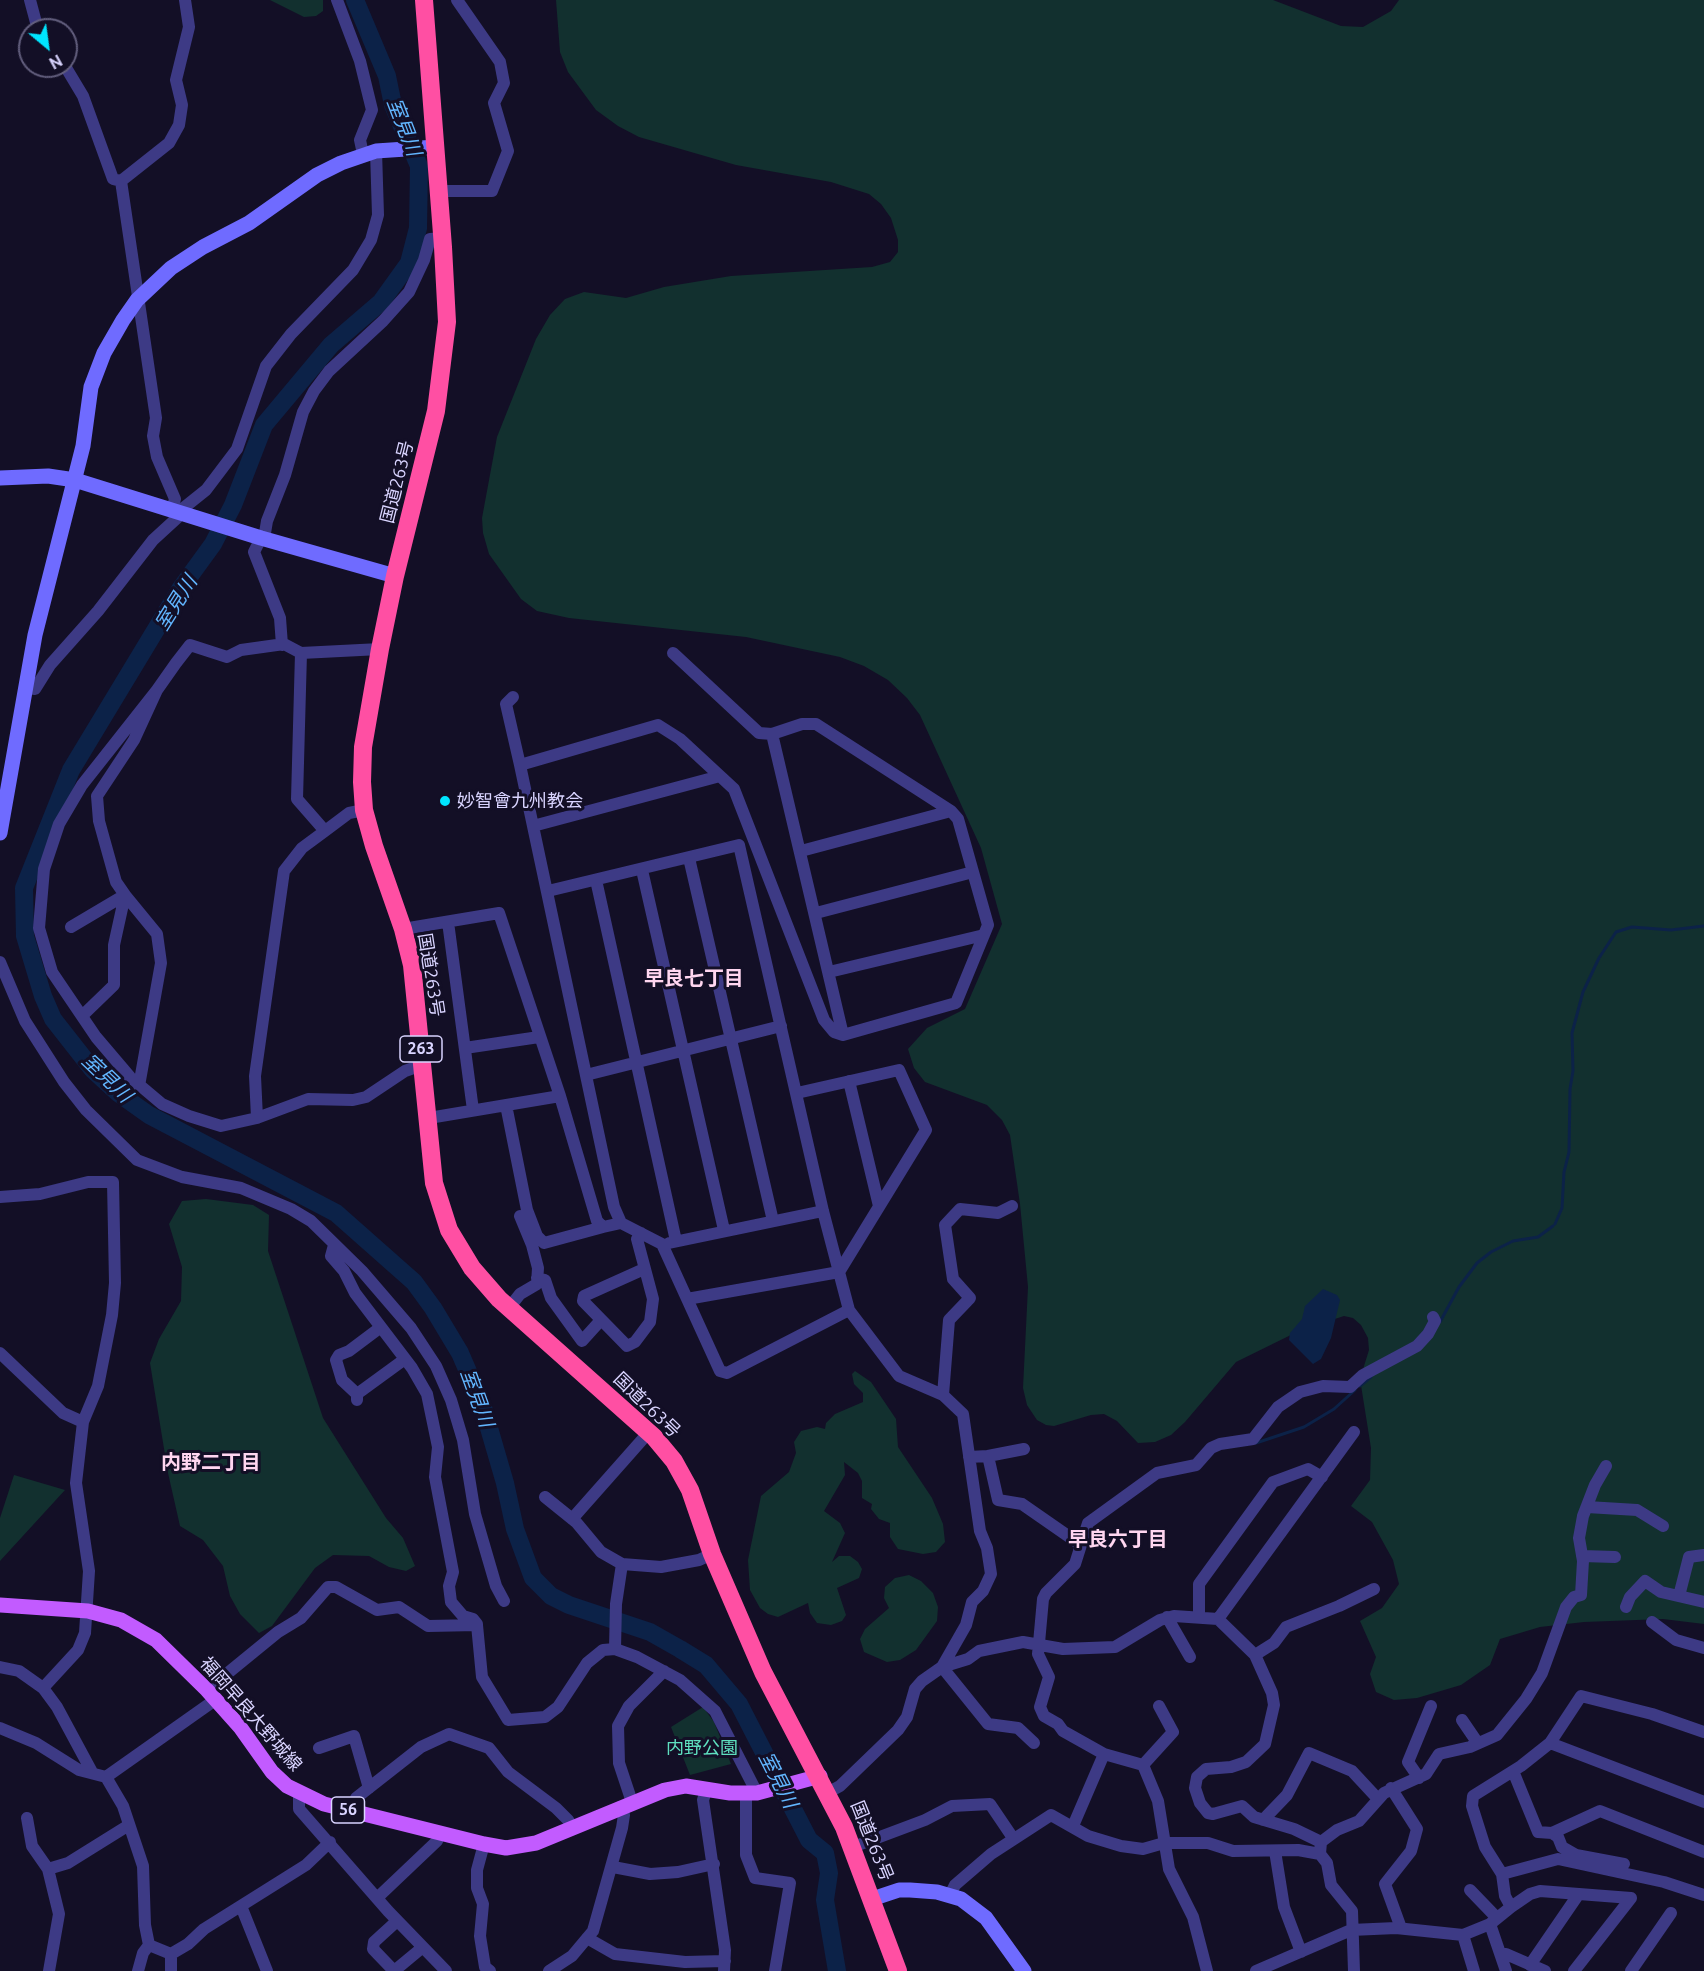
<!DOCTYPE html>
<meta charset="utf-8">
<style>
body{margin:0}
#map{position:relative;width:1704px;height:1971px;overflow:hidden;background:#130f26;font-family:Ubuntu,sans-serif}
canvas{display:block}
.north{position:absolute;left:18px;top:18px;width:60px;height:60px;box-sizing:border-box;background:#130f26;border:2px solid #625e7d;border-radius:50%;rotate:151deg;font-size:16px;font-weight:700;line-height:24px;text-align:center;color:#d9d4ff}
.north::after{content:'';display:block;margin:auto;width:21px;height:27px;background:#00e5ff;clip-path:polygon(50% 0,100% 100%,50% 72%,0 100%)}
</style>
<div id="map">
<canvas width="1704" height="1971"></canvas>
<div class="north">N</div>
</div>
<script>
const context = document.querySelector('canvas').getContext('2d');
context.lineJoin = 'round';
function fillPath(path, color) {
  context.fillStyle = color;
  context.fill(path, 'evenodd');
}
function toPath(rows) {
  const path = new Path2D();
  for (const r of rows) {
    path.moveTo(r[0], r[1]);
    for (let i = 2; i < r.length; i += 2) path.lineTo(r[i], r[i + 1]);
  }
  return path;
}
function strokePath(path, color, width, dash) {
  context.strokeStyle = color;
  context.lineWidth = width;
  context.lineCap = dash ? 'butt' : 'round';
  context.setLineDash(dash || []);
  context.stroke(path);
}
function drawText(font, color, halo, rows, align = 'center') {
  context.font = font + ' Ubuntu,"Noto Sans JP",sans-serif';
  context.lineWidth = 6;
  context.setLineDash([]);
  context.textBaseline = 'middle';
  context.strokeStyle = halo;
  context.fillStyle = color;
  for (const [text, x, y, turn = 0] of rows) {
    context.save();
    context.translate(x, y);
    context.rotate((+turn || 0) * Math.PI / 180);
    context.textAlign = isNaN(turn) ? turn : align;
    if (halo) context.strokeText(text, 0, 0);
    context.fillText(text, 0, 0);
    context.restore();
  }
}
fillPath(toPath([
 [270,0,323,0,323,11,316,16,304,17],
 [556,0,1273,0,1341,26,1363,27,1391,11,1399,0,1704,0,1704,1624,1663,1619,1584,1622,1540,1627,1500,1639,1490,1665,1461,1685,1417,1698,1394,1700,1376,1692,1370,1674,1376,1657,1360,1621,1382,1608,1399,1584,1393,1560,1372,1522,1351,1506,1370,1480,1371,1448,1360,1379,1369,1350,1368,1338,1361,1325,1353,1318,1344,1316,1301,1330,1236,1362,1185,1422,1171,1435,1155,1442,1138,1443,1117,1421,1104,1414,1091,1415,1054,1426,1046,1425,1037,1420,1027,1405,1023,1388,1028,1287,1020,1204,1010,1135,1002,1120,987,1105,925,1082,914,1068,908,1049,927,1028,965,1009,1002,924,981,848,920,715,907,698,888,680,864,666,840,657,746,637,569,618,537,611,521,599,489,554,483,533,482,518,497,437,536,339,550,315,565,299,584,292,626,298,664,287,731,276,872,267,890,262,898,252,898,240,891,218,881,204,869,194,831,182,736,165,639,137,618,126,596,110,568,72,560,52],
 [206,1199,253,1205,269,1215,268,1251,323,1418,386,1518,403,1538,415,1566,406,1571,389,1567,369,1556,333,1555,315,1568,272,1626,259,1633,240,1614,230,1596,223,1566,203,1540,180,1526,168,1473,150,1363,159,1339,181,1301,182,1267,169,1224,182,1201],
 [855,1371,871,1382,896,1419,898,1447,932,1498,943,1524,945,1542,936,1552,923,1554,898,1549,890,1537,890,1523,879,1519,871,1509,872,1504,862,1498,862,1481,858,1473,844,1462,845,1475,824,1511,840,1523,845,1533,832,1562,839,1556,850,1556,858,1562,862,1569,859,1578,837,1588,846,1615,842,1621,831,1625,817,1623,810,1613,808,1603,778,1617,768,1614,760,1608,750,1590,748,1560,761,1496,789,1472,796,1453,794,1442,801,1431,817,1427,825,1429,826,1423,835,1414,863,1402,863,1393,854,1384,852,1374],
 [14,1475,65,1490,0,1561,0,1518],
 [909,1575,921,1581,933,1593,938,1607,937,1621,916,1650,900,1660,887,1662,864,1652,860,1639,865,1629,889,1608,884,1598,885,1587,895,1578],
 [703,1707,714,1722,731,1764,690,1775,671,1727]
]), '#12302f');
fillPath(toPath([
 [1323,1289,1337,1295,1340,1300,1331,1338,1321,1359,1313,1364,1289,1340,1290,1333,1302,1319,1305,1306]
]), '#0c2248');
strokePath(toPath([
 [1555,1224,1562,1208,1564,1172,1569,1152,1570,1089,1573,1071,1572,1033,1583,992,1599,958,1616,932,1632,927,1671,930,1704,926],
 [1440,1322,1459,1287,1477,1263,1491,1252,1513,1241,1538,1237,1553,1226],
 [1360,1386,1371,1377],
 [1256,1443,1304,1427,1334,1409,1355,1390]
]), '#0c2248', 3);
strokePath(toPath([
 [355,0,387,76,393,105,419,166,418,228,409,263,381,302,331,345,264,425,233,505,213,544,181,588,71,770,24,888,25,936,43,996,53,1019,93,1070,118,1093,149,1115,336,1213,414,1282,433,1308,460,1353,482,1404,505,1483,515,1529,533,1578,551,1596,569,1605,650,1632,680,1649,706,1665,739,1704,809,1840,825,1853,829,1873,825,1900,837,1971]
]), '#0c2248', 18);
strokePath(toPath([
 [30,0,38,30],
 [337,0,360,61,372,110,360,140,363,154],
 [65,66,83,96,113,179,121,181],
 [121,181,156,418,153,436,157,457,175,499,172,510],
 [121,181,169,143,179,125,182,105,176,80,189,27,185,0],
 [439,191,492,191,508,151,494,103,504,83,500,62,457,0],
 [261,538,254,552,280,618,282,645],
 [264,539,267,521,285,475,303,412,314,391,329,371,383,321,409,292,424,260,430,239,443,238],
 [301,653,297,799,325,831],
 [673,653,759,733,772,734],
 [26,688,35,689,50,665,98,611,153,540,177,518,181,510,206,490,237,449,266,366,291,334,353,270,371,240,378,215,376,151],
 [157,690,82,785,59,824,44,869,39,928,52,972,96,1037,130,1077,162,1104,189,1116,221,1126,257,1118,308,1099,353,1100,366,1097,405,1071,422,1065],
 [513,697,506,704,520,765],
 [533,826,720,776],
 [801,851,951,811],
 [689,858,773,1221],
 [642,870,724,1230],
 [596,880,676,1241],
 [548,891,739,845,823,1211,849,1310,899,1376,943,1395,963,1414,980,1531,987,1548,991,1574,983,1591,972,1602,966,1625,942,1667],
 [816,913,973,872],
 [448,922,473,1110],
 [71,927,125,895,157,934,161,963,139,1086],
 [403,929,499,913,560,1096,597,1221,603,1227,621,1223],
 [0,962,25,1021,64,1082,86,1110,137,1160,182,1177,241,1188,291,1209,311,1221,362,1271,411,1328,436,1366,451,1400,463,1440,475,1514,496,1586,504,1601],
 [829,972,984,935],
 [83,1015,114,985,114,945,125,895,116,882,99,821,97,796,134,740,157,690,176,663,190,645,227,657,241,650,284,644,301,653,380,649],
 [843,1035,772,734,802,724,816,724,951,811,958,819,988,925,956,1003,843,1035,834,1032,824,1020,734,789,680,739,658,725,520,765,614,1207,621,1223,662,1244,720,1371,727,1373,849,1310],
 [465,1048,539,1037],
 [586,1075,781,1026],
 [849,1081,879,1206],
 [506,1105,527,1210,537,1236,544,1243,603,1227],
 [257,1118,255,1076,284,871,302,848,325,831,349,813,364,810],
 [429,1118,560,1096],
 [0,1197,40,1194,88,1182,113,1182,115,1283,112,1315,98,1386,83,1422,76,1483,89,1571,85,1633,78,1650,43,1688],
 [641,1233,637,1239,653,1299,650,1322,635,1342,627,1346,583,1301,584,1296,644,1269],
 [669,1243,823,1211],
 [334,1245,331,1256,344,1271,355,1293,412,1368,427,1394,438,1447,435,1477,453,1572,449,1586,451,1602,463,1616,473,1619,477,1624],
 [537,1278,545,1280,551,1298,582,1341,601,1320],
 [687,1299,839,1272,926,1130,899,1070,797,1093],
 [509,1308,520,1294,537,1284,538,1268,532,1245,520,1216],
 [0,1353,63,1413,83,1422],
 [357,1394,342,1380,336,1360,339,1355,349,1351,381,1327],
 [943,1395,949,1320,970,1298,953,1279,945,1225,960,1209,998,1213,1012,1206],
 [357,1400,357,1394,405,1359],
 [988,1456,1024,1449],
 [969,1457,988,1456,998,1500,1022,1504,1081,1545],
 [545,1497,576,1522,601,1552,622,1564],
 [1587,1507,1637,1510,1663,1526],
 [572,1519,649,1432],
 [1582,1556,1615,1557],
 [1679,1596,1689,1557,1704,1555],
 [1626,1607,1630,1597,1645,1581,1661,1592,1704,1602],
 [1167,1617,1190,1657],
 [1199,1617,1199,1584,1273,1482,1308,1469,1322,1477],
 [1218,1619,1354,1432],
 [1652,1622,1676,1640,1704,1648],
 [615,1649,616,1604,622,1564,661,1567,699,1560,712,1554],
 [1255,1655,1272,1693,1274,1705,1265,1744,1246,1762,1231,1767,1206,1769,1197,1777,1195,1788,1200,1803,1208,1813,1213,1814,1242,1806,1254,1817,1294,1829,1321,1842],
 [0,1667,19,1671,43,1688,57,1707,92,1772],
 [942,1667,988,1724,1018,1728,1034,1743],
 [207,1690,278,1632,301,1618,328,1587,336,1587,377,1610,399,1607,428,1626,477,1625,482,1677,508,1720,545,1717,558,1707,587,1663,603,1650,615,1649,637,1657,680,1680,715,1711,757,1793],
 [1159,1706,1173,1732,1143,1765,1158,1801,1169,1869,1193,1917,1207,1971],
 [1462,1720,1477,1742],
 [0,1728,36,1743,79,1770,106,1777,123,1806,143,1866,145,1925,149,1945,171,1954,188,1944,204,1929,306,1865,330,1842],
 [1550,1743,1704,1802],
 [319,1748,354,1736,369,1788],
 [1104,1754,1063,1731,1058,1724,1044,1716,1040,1707,1049,1677,1038,1654,1043,1599,1046,1593,1075,1564,1088,1523,1157,1473,1196,1465,1211,1448,1220,1444,1253,1439,1278,1407,1300,1392,1323,1386,1350,1387,1363,1375,1417,1346,1428,1334,1435,1321,1433,1317],
 [1513,1771,1538,1832,1552,1833,1558,1837,1562,1847,1576,1855,1624,1864],
 [106,1777,215,1700],
 [1419,1778,1408,1762,1431,1706],
 [707,1788,703,1800,725,1950,724,1971],
 [1391,1788,1417,1829,1411,1851,1385,1884,1401,1928],
 [829,1792,840,1786,898,1730,907,1717,915,1689,922,1681,942,1667,968,1659,979,1651,1023,1642,1063,1649,1115,1647,1160,1620,1174,1616,1218,1619,1255,1655,1274,1643,1286,1627,1339,1606,1374,1589],
 [746,1793,746,1855,755,1878,790,1883,775,1971],
 [299,1794,299,1809,388,1911,446,1971],
 [632,1802,619,1763,618,1726,629,1706,664,1671],
 [354,1812,356,1798,421,1747,449,1734,489,1748,508,1772,556,1808,568,1820,573,1828],
 [27,1818,32,1846,48,1869,59,1914,49,1971],
 [1263,1820,1287,1795,1309,1753,1352,1771,1378,1799],
 [1073,1826,1104,1754,1143,1765],
 [1552,1833,1600,1811,1704,1852],
 [484,1844,477,1870,477,1888,483,1904,480,1936,485,1967,490,1971],
 [853,1847,925,1820,952,1806,990,1804,1013,1838],
 [1275,1851,1284,1907,1301,1952],
 [1320,1854,1321,1842,1337,1830,1359,1821,1384,1793,1426,1774,1439,1754,1470,1747,1497,1735,1526,1699,1542,1673,1566,1607,1574,1597,1581,1595,1583,1561,1579,1538,1583,1516,1595,1485,1606,1466],
 [613,1867,650,1874,678,1872,714,1864],
 [48,1869,68,1863,129,1825],
 [1502,1874,1558,1859,1664,1882,1704,1895],
 [1470,1890,1496,1917],
 [950,1895,955,1885,991,1854,1051,1815,1088,1836,1121,1846,1143,1849,1164,1843,1208,1843,1233,1851,1298,1850,1320,1854,1327,1863,1331,1885,1352,1911,1354,1971],
 [377,1898,437,1841,440,1834],
 [241,1906,267,1971],
 [1511,1907,1530,1894,1540,1891,1631,1898],
 [397,1921,374,1942,373,1949,394,1971,423,1947],
 [1490,1924,1506,1971],
 [1463,1935,1474,1971],
 [587,1938,615,1954,685,1962,725,1961],
 [171,1954,171,1971],
 [1501,1955,1506,1954,1545,1971],
 [1530,1965,1578,1895],
 [138,1971,143,1953,149,1945],
 [549,1971,572,1956,593,1931,622,1828,624,1815,620,1807],
 [1256,1971,1351,1930,1396,1928,1463,1935,1490,1924,1511,1907,1505,1896,1502,1874,1485,1847,1472,1806,1473,1796,1521,1766,1550,1743,1581,1696,1652,1714,1704,1732],
 [1574,1971,1631,1898],
 [1631,1971,1671,1913]
]), '#3d3a85', 12);
strokePath(toPath([
 [0,478,48,476,75,480,261,538,395,576],
 [0,833,35,635,83,446,91,387,104,353,123,320,137,300,171,268,203,247,249,223,317,175,341,163,376,151,436,147],
 [872,1899,899,1890,910,1890,937,1892,961,1899,986,1918,1024,1971]
]), '#6f6bff', 15);
strokePath(toPath([
 [0,1605,88,1611,121,1620,156,1640,207,1690,240,1727,272,1772,287,1786,324,1804,484,1844,506,1848,536,1843,665,1790,686,1786,730,1793,757,1793,820,1776]
]), '#c25bff', 15);
strokePath(toPath([
 [424,0,443,247,447,322,436,411,395,576,380,649,363,747,362,782,364,810,374,846,403,929,412,965,434,1183,449,1230,472,1268,499,1299,654,1437,674,1461,690,1490,712,1554,763,1672,844,1827,898,1971]
]), '#ff4fa3', 18);
for (const [x, y, r, color] of [
 [445,801,6,"#00e5ff"]
]) {
  const dot = new Path2D();
  dot.arc(x, y, r, 0, 2 * Math.PI);
  context.fillStyle = color;
  context.fill(dot);
  strokePath(dot, '#130f26', 2);
}
for (const [x, y, w] of [
 [421,1049,42],
 [348,1810,33]
]) {
  const box = new Path2D();
  box.roundRect(x - w / 2, y - 13, w, 26, 4.5);
  context.fillStyle = '#130f26';
  context.fill(box);
  strokePath(box, '#d9d4ff', 1.5);
}
drawText('bold 16px', '#d9d4ff', null, [
 ["263",421,1049],
 ["56",348,1810]
]);
drawText('18px', '#d9d4ff', '#130f26', [
 ["国道263号",397,482,-76],
 ["国道263号",431,975,81],
 ["国道263号",647,1405,44],
 ["福岡早良大野城線",251,1714,49],
 ["国道263号",872,1841,68]
]);
drawText('18px', '#d9d4ff', '#130f26', [
 ["妙智會九州教会",457,801]
], 'left');
drawText('18px', '#5fe0c0', '#130f26', [
 ["内野公園",702,1748]
]);
drawText('italic 20px', '#62b6ff', '#130f26', [
 ["室見川",404,127,69],
 ["室見川",176,603,-58],
 ["室見川",107,1078,44],
 ["室見川",477,1398,70],
 ["室見川",778,1780,63]
]);
drawText('bold 20px', '#ffd6f0', '#130f26', [
 ["早良七丁目",694,978],
 ["内野二丁目",211,1462],
 ["早良六丁目",1118,1539]
]);
</script>
